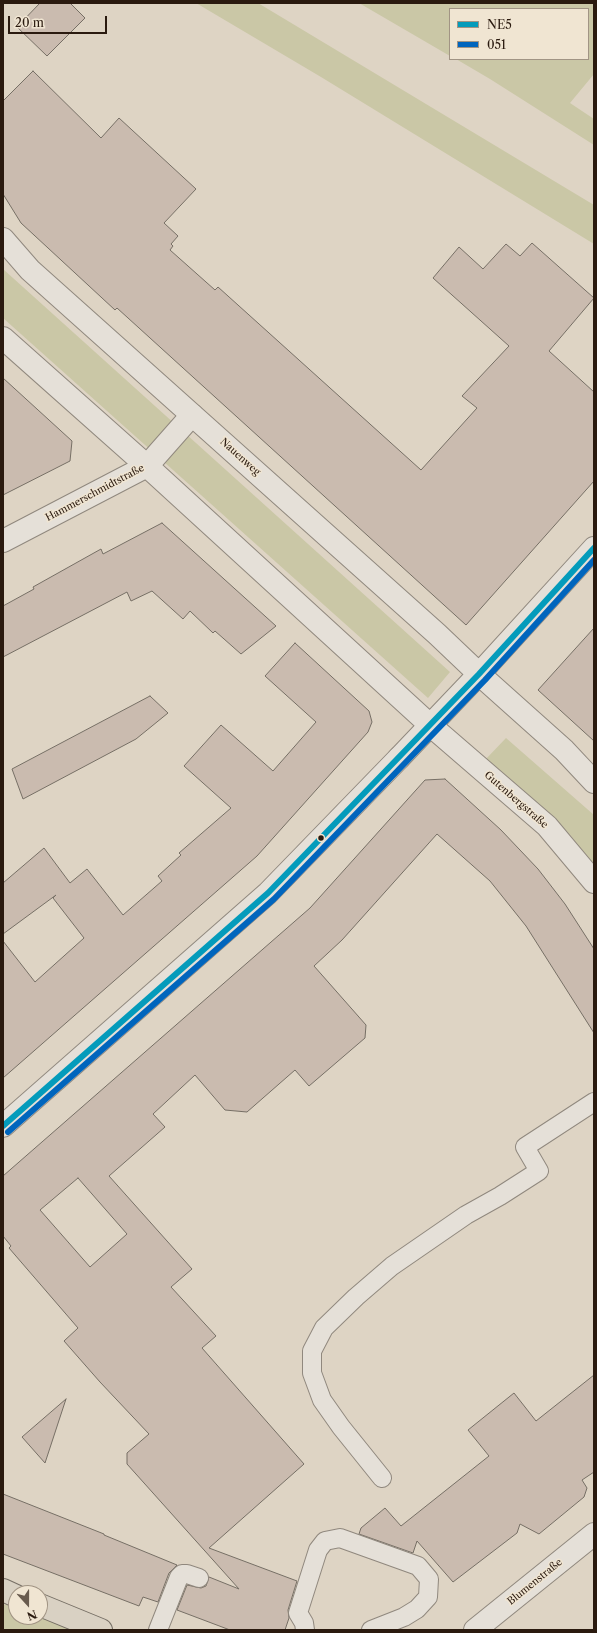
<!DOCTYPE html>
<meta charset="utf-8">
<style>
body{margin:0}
#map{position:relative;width:597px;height:1633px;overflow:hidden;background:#ded4c4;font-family:"Libre Caslon Text",serif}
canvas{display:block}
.frame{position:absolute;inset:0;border:4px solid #2a1a0f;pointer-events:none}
.legend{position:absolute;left:449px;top:8px;width:140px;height:52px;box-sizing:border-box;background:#f0e5d2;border:1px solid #a19484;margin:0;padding:5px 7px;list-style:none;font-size:12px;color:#2a1a0f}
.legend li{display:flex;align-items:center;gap:8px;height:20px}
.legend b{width:20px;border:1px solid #a19484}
.north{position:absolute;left:8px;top:1585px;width:40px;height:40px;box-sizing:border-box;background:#f0e5d2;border:1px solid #a19484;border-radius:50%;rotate:159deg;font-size:11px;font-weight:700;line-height:16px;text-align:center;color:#2a1a0f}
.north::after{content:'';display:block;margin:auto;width:14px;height:18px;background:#695b4e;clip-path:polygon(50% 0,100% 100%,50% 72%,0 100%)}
.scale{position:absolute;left:8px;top:16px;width:99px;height:18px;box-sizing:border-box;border:2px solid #2a1a0f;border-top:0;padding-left:5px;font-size:12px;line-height:14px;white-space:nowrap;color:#2a1a0f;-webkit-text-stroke:3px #f0e5d2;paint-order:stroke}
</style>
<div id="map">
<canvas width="597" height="1633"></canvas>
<div class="frame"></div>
<ul class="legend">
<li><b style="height:5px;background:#049bbb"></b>NE5</li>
<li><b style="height:5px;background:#0065bd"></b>051</li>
</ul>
<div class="north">N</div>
<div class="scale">20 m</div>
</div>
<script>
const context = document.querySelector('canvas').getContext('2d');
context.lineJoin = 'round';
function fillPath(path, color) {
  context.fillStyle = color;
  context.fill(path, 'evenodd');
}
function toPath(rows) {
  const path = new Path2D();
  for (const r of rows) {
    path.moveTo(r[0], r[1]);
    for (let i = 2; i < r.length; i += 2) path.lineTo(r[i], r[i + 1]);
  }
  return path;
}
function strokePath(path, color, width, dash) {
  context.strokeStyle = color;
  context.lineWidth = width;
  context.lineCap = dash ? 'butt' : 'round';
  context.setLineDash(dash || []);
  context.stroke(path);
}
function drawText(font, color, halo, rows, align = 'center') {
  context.font = font + ' "Libre Caslon Text",serif';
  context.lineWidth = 3;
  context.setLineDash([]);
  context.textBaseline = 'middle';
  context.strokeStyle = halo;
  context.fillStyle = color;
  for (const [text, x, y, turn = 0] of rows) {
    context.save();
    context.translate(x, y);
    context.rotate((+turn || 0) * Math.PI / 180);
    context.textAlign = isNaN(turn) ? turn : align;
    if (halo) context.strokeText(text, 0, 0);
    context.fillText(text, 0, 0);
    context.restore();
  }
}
fillPath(toPath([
 [196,3,258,3,594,205,594,244,321,77],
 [359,3,594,3,594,74,570,103,594,119,594,145,490,79,456,59,588,59,588,9,450,9,450,56],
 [3,269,450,672,428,698,3,318],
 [506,738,594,815,594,868,571,836,485,760],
 [3,1604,16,1608,16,1617,40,1616,72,1630,3,1630]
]), '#cac7a6');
const building = toPath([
 [40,3,70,3,85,18,47,56,17,27,40,3],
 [33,71,101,138,119,118,196,189,164,223,178,236,171,244,173,246,170,250,215,290,218,287,421,470,477,408,462,396,509,346,433,278,459,247,483,269,506,244,520,256,532,243,594,298,549,351,594,392,594,481,466,625,117,308,115,310,21,223,3,194,3,101,33,71],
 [3,378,72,441,70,461,3,495,3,378],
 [162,523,276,626,241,654,215,631,213,633,190,611,183,619,152,591,131,601,127,592,3,657,3,606,34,589,33,587,101,549,103,554,162,523],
 [594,628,594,741,538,690,594,628],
 [295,643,369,711,372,722,368,732,257,856,3,1078,3,941,35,982,84,938,53,898,56,895,3,934,3,883,44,848,70,883,87,869,123,915,162,881,158,876,181,855,179,853,231,808,184,766,221,725,273,771,316,722,265,676,295,643],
 [150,696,168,713,136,739,23,799,12,769,150,696],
 [445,779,501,830,538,869,565,904,594,949,594,1033,526,926,490,881,437,834,342,940,314,966,366,1025,365,1038,309,1086,295,1070,247,1112,225,1110,195,1075,153,1114,165,1127,109,1176,192,1269,171,1287,216,1336,202,1348,304,1464,209,1548,297,1581,288,1610,289,1618,285,1630,230,1630,177,1610,187,1585,201,1588,206,1586,209,1577,239,1589,127,1464,127,1453,149,1434,100,1382,64,1341,78,1328,9,1248,11,1246,3,1236,3,1176,310,908,425,780,445,779],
 [78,1178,127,1234,90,1267,40,1210,78,1178],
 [594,1375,594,1472,582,1480,587,1488,584,1497,539,1534,520,1524,517,1533,453,1582,417,1541,413,1553,359,1534,361,1528,385,1508,401,1526,489,1456,468,1430,514,1393,536,1421,594,1375],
 [66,1399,45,1463,22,1437,66,1399],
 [3,1494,104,1534,104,1535,177,1565,169,1573,158,1602,143,1597,139,1606,3,1554,3,1494]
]);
fillPath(building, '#cabbaf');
strokePath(building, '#766f65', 1);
const service = toPath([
 [382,1478,341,1427,322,1400,312,1373,312,1351,324,1328,356,1297,392,1266,466,1215,500,1196,539,1171,525,1147,594,1102],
 [158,1630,179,1577,182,1574,187,1574,199,1578],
 [305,1630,304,1623,298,1613,318,1550,325,1541,340,1538,418,1566,429,1579,428,1597,417,1609,404,1617,371,1630]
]);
const minor = toPath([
 [3,541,147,466,192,415],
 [3,1126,268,893,399,758],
 [475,1630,594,1534]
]);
const tertiary = toPath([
 [3,239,30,270,437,634,479,674,564,750,594,782],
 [3,338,147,466,430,725,547,826,594,882],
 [399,758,479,674,594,548]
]);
const primary = toPath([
 [3,1590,16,1596],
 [40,1605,101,1630]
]);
strokePath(service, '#90887e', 20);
strokePath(minor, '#90887e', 24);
strokePath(tertiary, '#90887e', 24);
strokePath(primary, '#766f65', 24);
strokePath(service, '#e5e0d8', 18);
strokePath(minor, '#e5e0d8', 22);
strokePath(tertiary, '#e5e0d8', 22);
strokePath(primary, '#d9d1c3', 22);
strokePath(toPath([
 [3,1126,268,893,479,674,594,548]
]), '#049bbb', 6);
strokePath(toPath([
 [8,1132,274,899,485,680,594,560]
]), '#0065bd', 6);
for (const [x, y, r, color] of [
 [321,838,3.5,"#2a1a0f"]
]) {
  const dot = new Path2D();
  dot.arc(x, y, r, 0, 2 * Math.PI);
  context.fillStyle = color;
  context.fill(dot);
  strokePath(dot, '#f0e5d2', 1.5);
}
drawText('10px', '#2a1a0f', '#f0e5d2', [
 ["Nauenweg",240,457,42],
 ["Hammerschmidtstraße",95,493,-28],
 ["Gutenbergstraße",516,800,41],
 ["Blumenstraße",535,1582,-39]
]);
</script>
